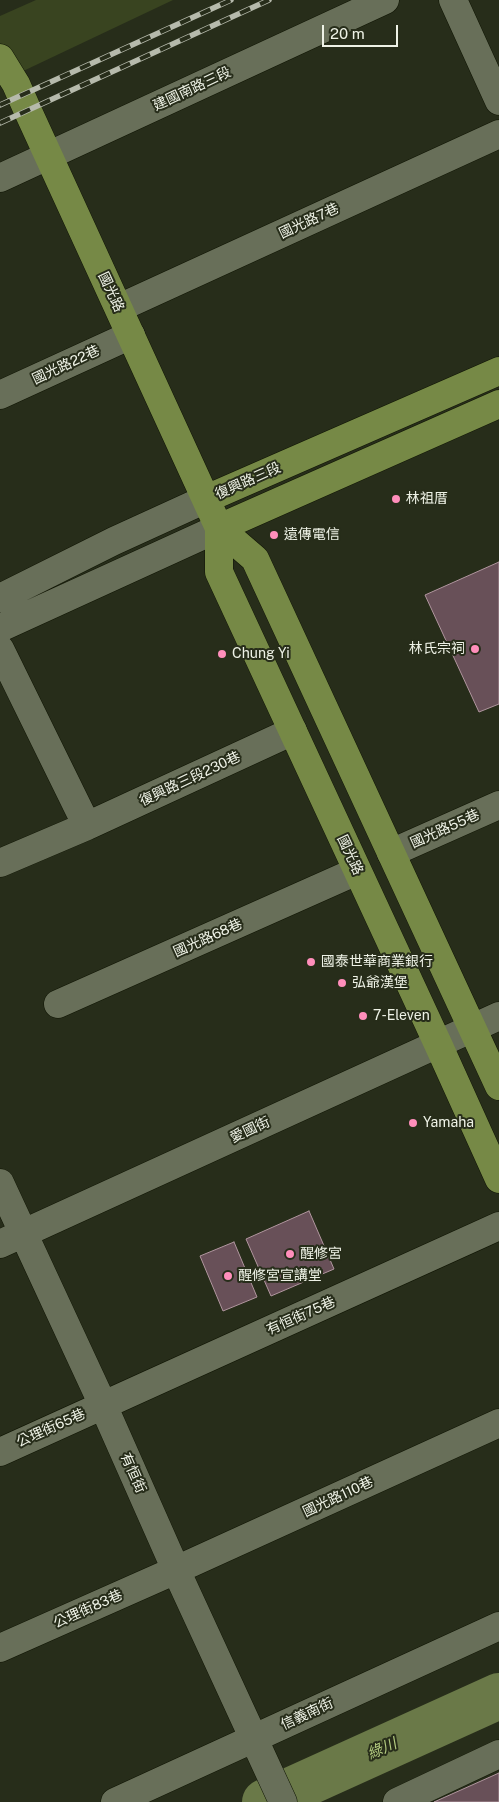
<!DOCTYPE html>
<meta charset="utf-8">
<style>
body{margin:0}
#map{position:relative;width:499px;height:1802px;overflow:hidden;background:#272d1a;font-family:"Public Sans",sans-serif}
canvas{display:block}
.scale{position:absolute;left:322px;top:25px;width:76px;height:22px;box-sizing:border-box;border:2px solid #eef2e6;border-top:0;padding-left:6px;font-size:15px;line-height:18px;white-space:nowrap;color:#eef2e6;-webkit-text-stroke:4px #272d1a;paint-order:stroke}
</style>
<div id="map">
<canvas width="499" height="1802"></canvas>
<div class="scale">20 m</div>
</div>
<script>
const context = document.querySelector('canvas').getContext('2d');
context.lineJoin = 'round';
function fillPath(path, color) {
  context.fillStyle = color;
  context.fill(path, 'evenodd');
}
function toPath(rows) {
  const path = new Path2D();
  for (const r of rows) {
    path.moveTo(r[0], r[1]);
    for (let i = 2; i < r.length; i += 2) path.lineTo(r[i], r[i + 1]);
  }
  return path;
}
function strokePath(path, color, width, dash) {
  context.strokeStyle = color;
  context.lineWidth = width;
  context.lineCap = dash ? 'butt' : 'round';
  context.setLineDash(dash || []);
  context.stroke(path);
}
function drawText(font, color, halo, rows, align = 'center') {
  context.font = font + ' "Public Sans","Noto Sans TC",sans-serif';
  context.lineWidth = 4;
  context.setLineDash([]);
  context.textBaseline = 'middle';
  context.strokeStyle = halo;
  context.fillStyle = color;
  for (const [text, x, y, turn = 0] of rows) {
    context.save();
    context.translate(x, y);
    context.rotate((+turn || 0) * Math.PI / 180);
    context.textAlign = isNaN(turn) ? turn : align;
    if (halo) context.strokeText(text, 0, 0);
    context.fillText(text, 0, 0);
    context.restore();
  }
}
fillPath(toPath([
 [36,0,173,0,0,82,0,16]
]), '#394420');
strokePath(toPath([
 [265,1802,499,1696]
]), '#6a7948', 46);
const building = toPath([
 [499,562,499,704,479,712,425,595,499,562],
 [309,1211,334,1269,271,1296,246,1239,309,1211],
 [234,1242,257,1297,223,1311,200,1256,234,1242],
 [499,1773,499,1802,434,1802,499,1773]
]);
fillPath(building, '#685058');
strokePath(building, '#b1969f', 1);
const minor = toPath([
 [453,0,499,101],
 [0,178,385,0],
 [119,308,499,134],
 [0,395,131,335],
 [0,598,114,541,206,499],
 [0,628,219,528],
 [0,649,87,826],
 [391,853,499,805],
 [0,863,87,826,293,731],
 [58,1004,357,871],
 [0,1183,103,1405,176,1570,283,1802],
 [0,1244,499,1016],
 [0,1452,499,1226],
 [0,1648,176,1570,499,1423],
 [115,1802,499,1626],
 [397,1802,499,1754]
]);
const major = toPath([
 [0,58,16,84,27,109,219,528,255,559,499,1086],
 [206,499,499,371],
 [219,528,219,572,438,1044,499,1179],
 [219,528,499,404]
]);
strokePath(minor, '#101504', 29);
strokePath(major, '#101504', 29);
strokePath(minor, '#686f59', 28);
strokePath(major, '#768946', 28);
const rail = toPath([
 [0,105,231,0],
 [0,123,269,0]
]);
strokePath(rail, '#b6baac', 5.5);
strokePath(rail, '#272d1a', 4, [11]);
for (const [x, y, r, color] of [
 [396,499,5,"#ff8ebb"],
 [274,535,5,"#ff8ebb"],
 [475,649,5,"#ff8ebb"],
 [222,654,5,"#ff8ebb"],
 [311,962,5,"#ff8ebb"],
 [342,983,5,"#ff8ebb"],
 [363,1016,5,"#ff8ebb"],
 [413,1123,5,"#ff8ebb"],
 [290,1254,5,"#ff8ebb"],
 [228,1276,5,"#ff8ebb"]
]) {
  const dot = new Path2D();
  dot.arc(x, y, r, 0, 2 * Math.PI);
  context.fillStyle = color;
  context.fill(dot);
  strokePath(dot, '#272d1a', 2);
}
drawText('14px', '#eef2e6', '#272d1a', [
 ["建國南路三段",192,89,-25],
 ["國光路7巷",309,221,-25],
 ["國光路",111,292,65],
 ["國光路22巷",66,365,-25],
 ["復興路三段",248,481,-24],
 ["復興路三段230巷",190,779,-25],
 ["國光路55巷",445,829,-24],
 ["國光路",350,855,65],
 ["國光路68巷",208,938,-24],
 ["愛國街",250,1130,-25],
 ["有恒街75巷",301,1316,-24],
 ["公理街65巷",51,1428,-24],
 ["有恒街",133,1473,66],
 ["國光路110巷",338,1497,-25],
 ["公理街83巷",88,1609,-24],
 ["信義南街",307,1714,-25]
]);
drawText('14px', '#eef2e6', '#272d1a', [
 ["林祖厝",406,499],
 ["遠傳電信",284,535],
 ["林氏宗祠",465,649,"right"],
 ["Chung Yi",232,654],
 ["國泰世華商業銀行",321,962],
 ["弘爺漢堡",352,983],
 ["7-Eleven",373,1016],
 ["Yamaha",423,1123],
 ["醒修宮",300,1254],
 ["醒修宮宣講堂",238,1276]
], 'left');
drawText('italic 15px', '#b4cc80', '#272d1a', [
 ["綠川",382,1749,-24]
]);
</script>
